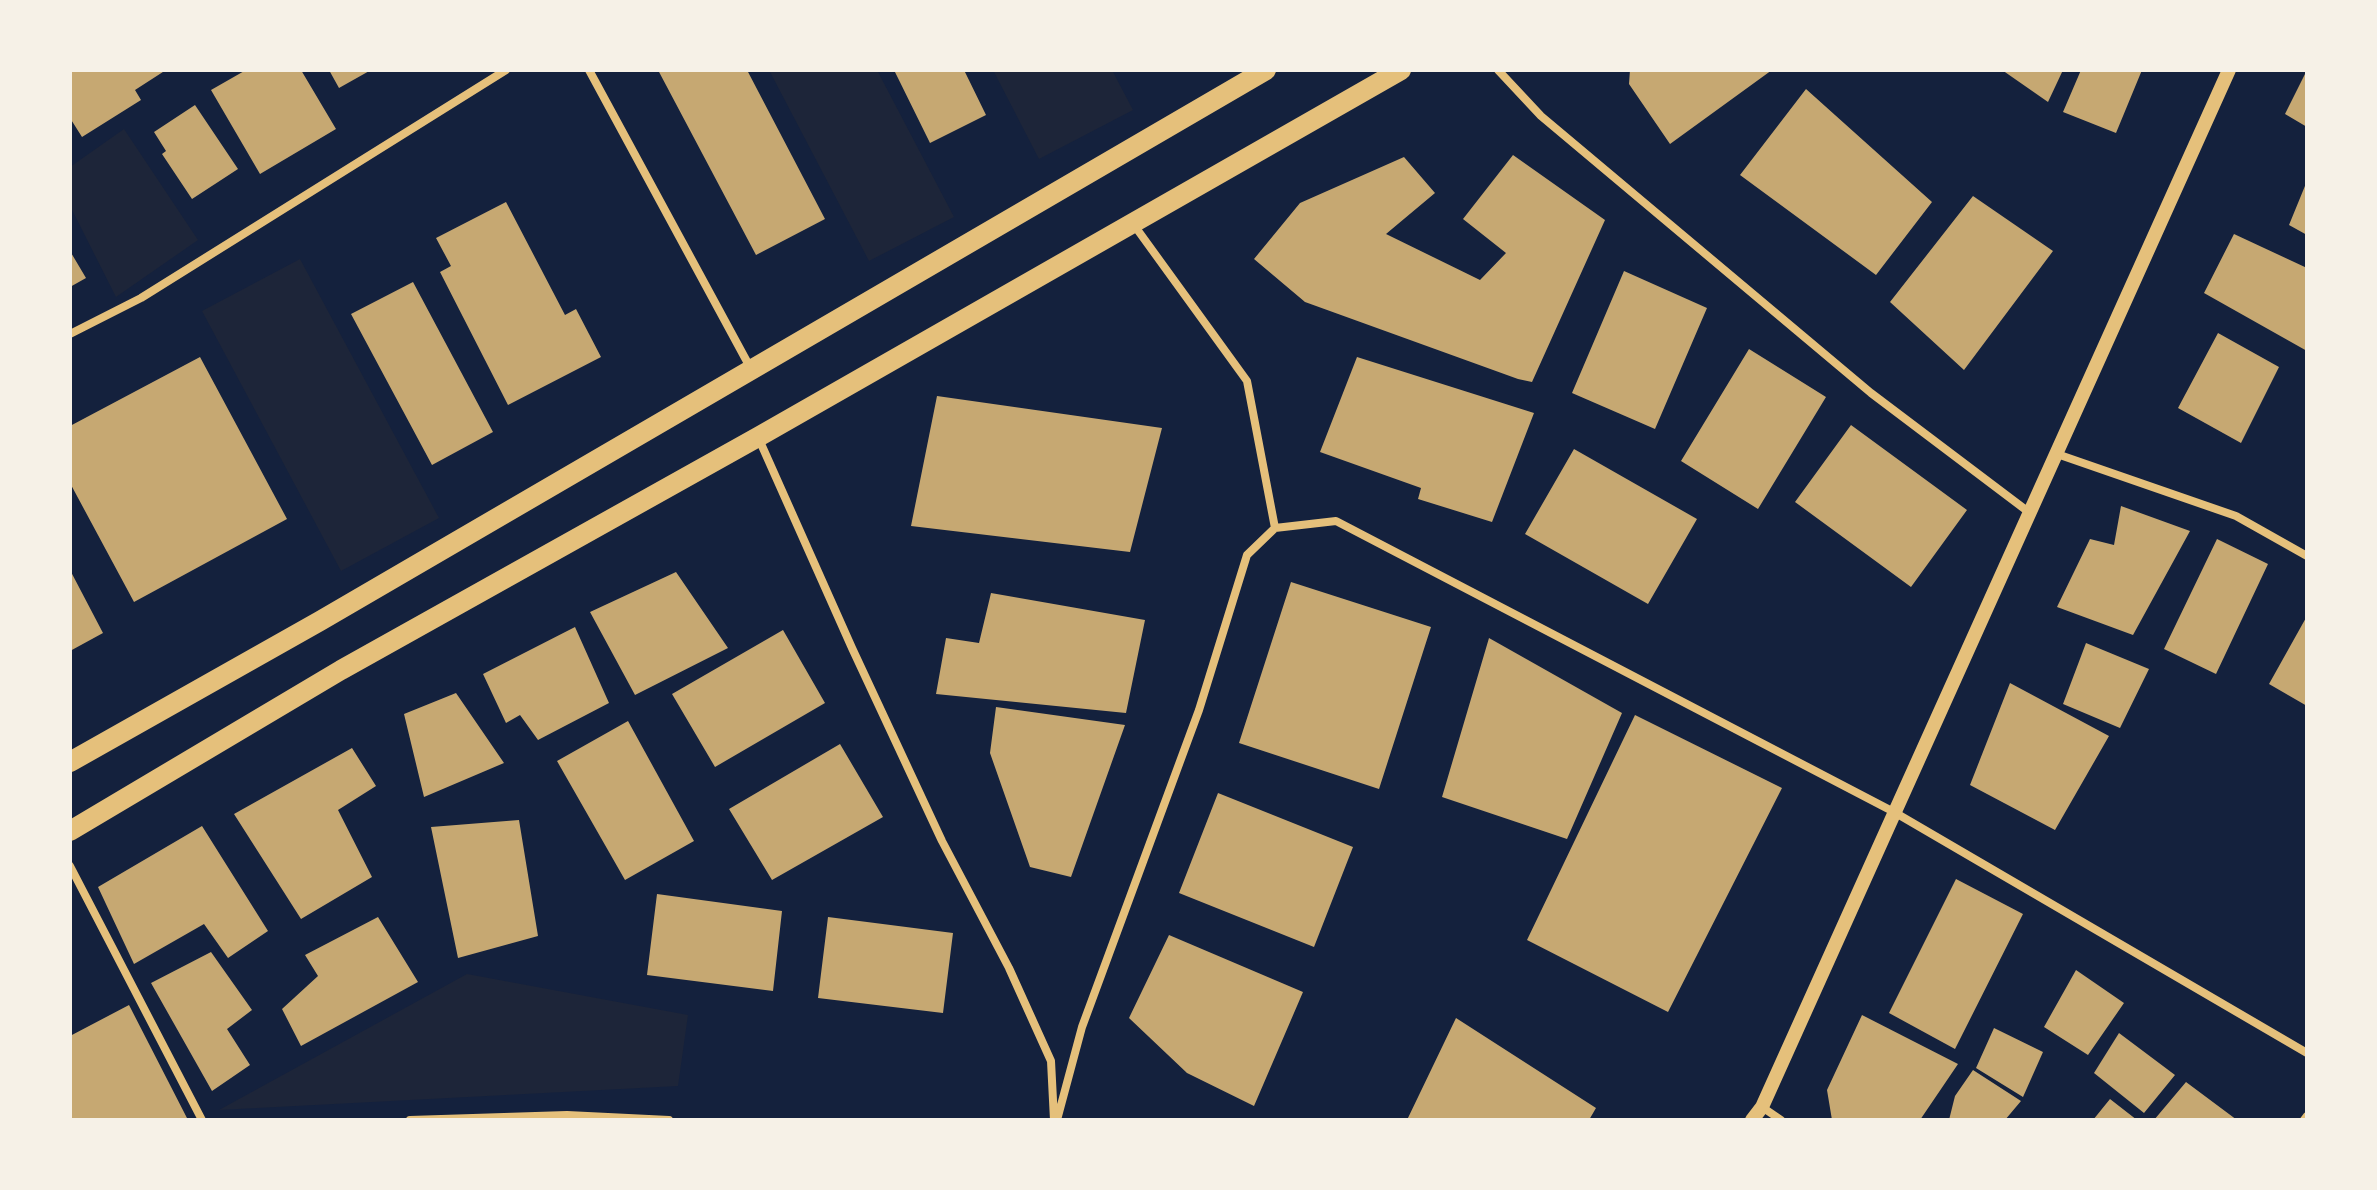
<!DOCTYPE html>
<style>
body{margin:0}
#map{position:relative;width:2377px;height:1190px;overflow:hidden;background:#14213d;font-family:"PT Sans",sans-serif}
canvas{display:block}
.frame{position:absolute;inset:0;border:72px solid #f6f1e7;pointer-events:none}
</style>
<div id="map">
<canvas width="2377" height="1190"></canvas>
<div class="frame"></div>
</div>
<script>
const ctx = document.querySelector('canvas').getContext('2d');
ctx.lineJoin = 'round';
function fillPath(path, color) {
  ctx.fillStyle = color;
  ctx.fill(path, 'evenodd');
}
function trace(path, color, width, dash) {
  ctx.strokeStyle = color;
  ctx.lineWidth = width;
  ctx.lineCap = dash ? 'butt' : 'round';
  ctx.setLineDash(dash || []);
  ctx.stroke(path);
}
fillPath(new Path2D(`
 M 769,70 L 877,70 L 954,217 L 869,261 Z
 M 993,70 L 1112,70 L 1133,110 L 1039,159 Z
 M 124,129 L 198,240 L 116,297 L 70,206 L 70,167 Z
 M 300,259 L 439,518 L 341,571 L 202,311 Z
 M 467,974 L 688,1015 L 678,1086 L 219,1110 Z`), '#1d2539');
fillPath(new Path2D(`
 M 70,70 L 166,70 L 135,90 L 141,100 L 82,137 L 70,118 Z
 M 246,70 L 301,70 L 336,129 L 260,174 L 211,90 Z
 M 329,70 L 371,70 L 339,88 Z
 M 658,70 L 747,70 L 825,219 L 756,255 Z
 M 894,70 L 964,70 L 986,115 L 930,143 Z
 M 1630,70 L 1772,70 L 1670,144 L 1629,84 Z
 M 2002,70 L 2063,70 L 2048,102 Z
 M 2081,70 L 2142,70 L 2116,133 L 2063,112 Z
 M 2307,70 L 2307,127 L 2285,114 Z
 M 1806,89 L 1932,202 L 1876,275 L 1740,175 Z
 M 195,105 L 238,169 L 192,199 L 162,154 L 166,151 L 154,132 Z
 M 1513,155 L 1605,220 L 1532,382 L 1518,379 L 1305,302 L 1254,259 L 1300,203 L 1404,157 L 1435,193 L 1386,234 L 1480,280 L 1506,253 L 1463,219 Z
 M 2307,181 L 2307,235 L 2289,225 Z
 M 1973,196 L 2053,251 L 1964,370 L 1890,302 Z
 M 506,202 L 565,315 L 576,309 L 601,357 L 508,405 L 440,272 L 451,266 L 436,238 Z
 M 2234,234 L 2307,268 L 2307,351 L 2204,293 Z
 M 70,251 L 86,278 L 70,287 Z
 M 1624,271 L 1707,308 L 1655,429 L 1572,393 Z
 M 413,282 L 493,432 L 432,465 L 351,314 Z
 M 2218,333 L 2279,367 L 2241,443 L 2178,408 Z
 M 1749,349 L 1826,397 L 1758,509 L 1681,461 Z
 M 200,357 L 287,519 L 134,602 L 70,483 L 70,426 Z
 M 1357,357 L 1534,413 L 1492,522 L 1418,499 L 1421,488 L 1320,452 Z
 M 937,396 L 1162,428 L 1130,552 L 911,526 Z
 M 1851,425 L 1967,510 L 1911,587 L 1795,502 Z
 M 1574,449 L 1697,519 L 1648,604 L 1525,534 Z
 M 2121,506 L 2190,531 L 2133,635 L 2057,607 L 2090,539 L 2114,545 Z
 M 2217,539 L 2268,564 L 2216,674 L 2164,649 Z
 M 70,570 L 103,633 L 70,651 Z
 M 676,572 L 728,648 L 635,695 L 590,612 Z
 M 1291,582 L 1431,627 L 1379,789 L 1239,743 Z
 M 991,593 L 1145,620 L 1126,713 L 936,694 L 946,638 L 979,643 Z
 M 2307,616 L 2307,706 L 2269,684 Z
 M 575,627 L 609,703 L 538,740 L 520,715 L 506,723 L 483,674 Z
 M 783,630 L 825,703 L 715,767 L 672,694 Z
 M 1489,638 L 1622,713 L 1567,839 L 1442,797 Z
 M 2086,643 L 2149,669 L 2120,728 L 2063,704 Z
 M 2010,683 L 2109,736 L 2055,830 L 1970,785 Z
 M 456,693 L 504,763 L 424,797 L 404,714 Z
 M 996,707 L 1125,725 L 1071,877 L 1030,867 L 990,753 Z
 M 1635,715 L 1782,788 L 1668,1012 L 1527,940 Z
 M 628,721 L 694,841 L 625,880 L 557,761 Z
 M 840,744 L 883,817 L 772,880 L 729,809 Z
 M 352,748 L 376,786 L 338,810 L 372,877 L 301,919 L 234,814 Z
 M 1218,793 L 1353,847 L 1314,947 L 1179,893 Z
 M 519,820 L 538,936 L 458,958 L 431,827 Z
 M 202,826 L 268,931 L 228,958 L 204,924 L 134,964 L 98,887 Z
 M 1956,879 L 2023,914 L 1955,1049 L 1889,1013 Z
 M 657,894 L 782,911 L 773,991 L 647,975 Z
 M 378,917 L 418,982 L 301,1046 L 282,1009 L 318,976 L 305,955 Z
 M 828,917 L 953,933 L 943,1013 L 818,998 Z
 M 1169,935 L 1303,992 L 1254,1106 L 1187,1073 L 1129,1018 Z
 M 211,952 L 252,1010 L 227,1029 L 250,1065 L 212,1091 L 151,983 Z
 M 2076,970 L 2124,1003 L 2088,1055 L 2044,1027 Z
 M 129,1005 L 188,1120 L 70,1120 L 70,1036 Z
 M 1862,1015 L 1958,1064 L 1920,1120 L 1832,1120 L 1827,1090 Z
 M 1456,1018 L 1596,1108 L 1589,1120 L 1407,1120 Z
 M 1994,1028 L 2043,1052 L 2023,1097 L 1976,1068 Z
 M 2119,1033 L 2175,1075 L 2144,1113 L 2094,1073 Z
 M 1973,1070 L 2021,1101 L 2005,1120 L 1949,1120 L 1955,1096 Z
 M 2186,1082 L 2237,1120 L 2154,1120 Z
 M 2110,1099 L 2137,1120 L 2093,1120 Z`), '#c6a872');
trace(new Path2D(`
 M 589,70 L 751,369
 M 1498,70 L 1541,116 L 1871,393 L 2030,513
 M 1134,225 L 1247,381 L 1275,528 L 1336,521 L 1894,812 L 2307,1053
 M 70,334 L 141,298 L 506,70
 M 758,437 L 852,648 L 942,841 L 1009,968 L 1051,1061 L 1054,1120
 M 2057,454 L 2236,516 L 2307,556
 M 70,866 L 202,1120
 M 1762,1107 L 1781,1120
 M 410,1120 L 567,1115 L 669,1120
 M 1057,1120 L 1082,1027 L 1199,710 L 1247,555 L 1275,528
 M 2304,1120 L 2307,1116`), '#e5c07b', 8);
trace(new Path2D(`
 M 1752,1120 L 1762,1107 L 2229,70`), '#e5c07b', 14);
trace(new Path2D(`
 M 70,762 L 320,621 L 1266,70
 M 70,831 L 341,670 L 758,437 L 1401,70`), '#e5c07b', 20);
</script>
